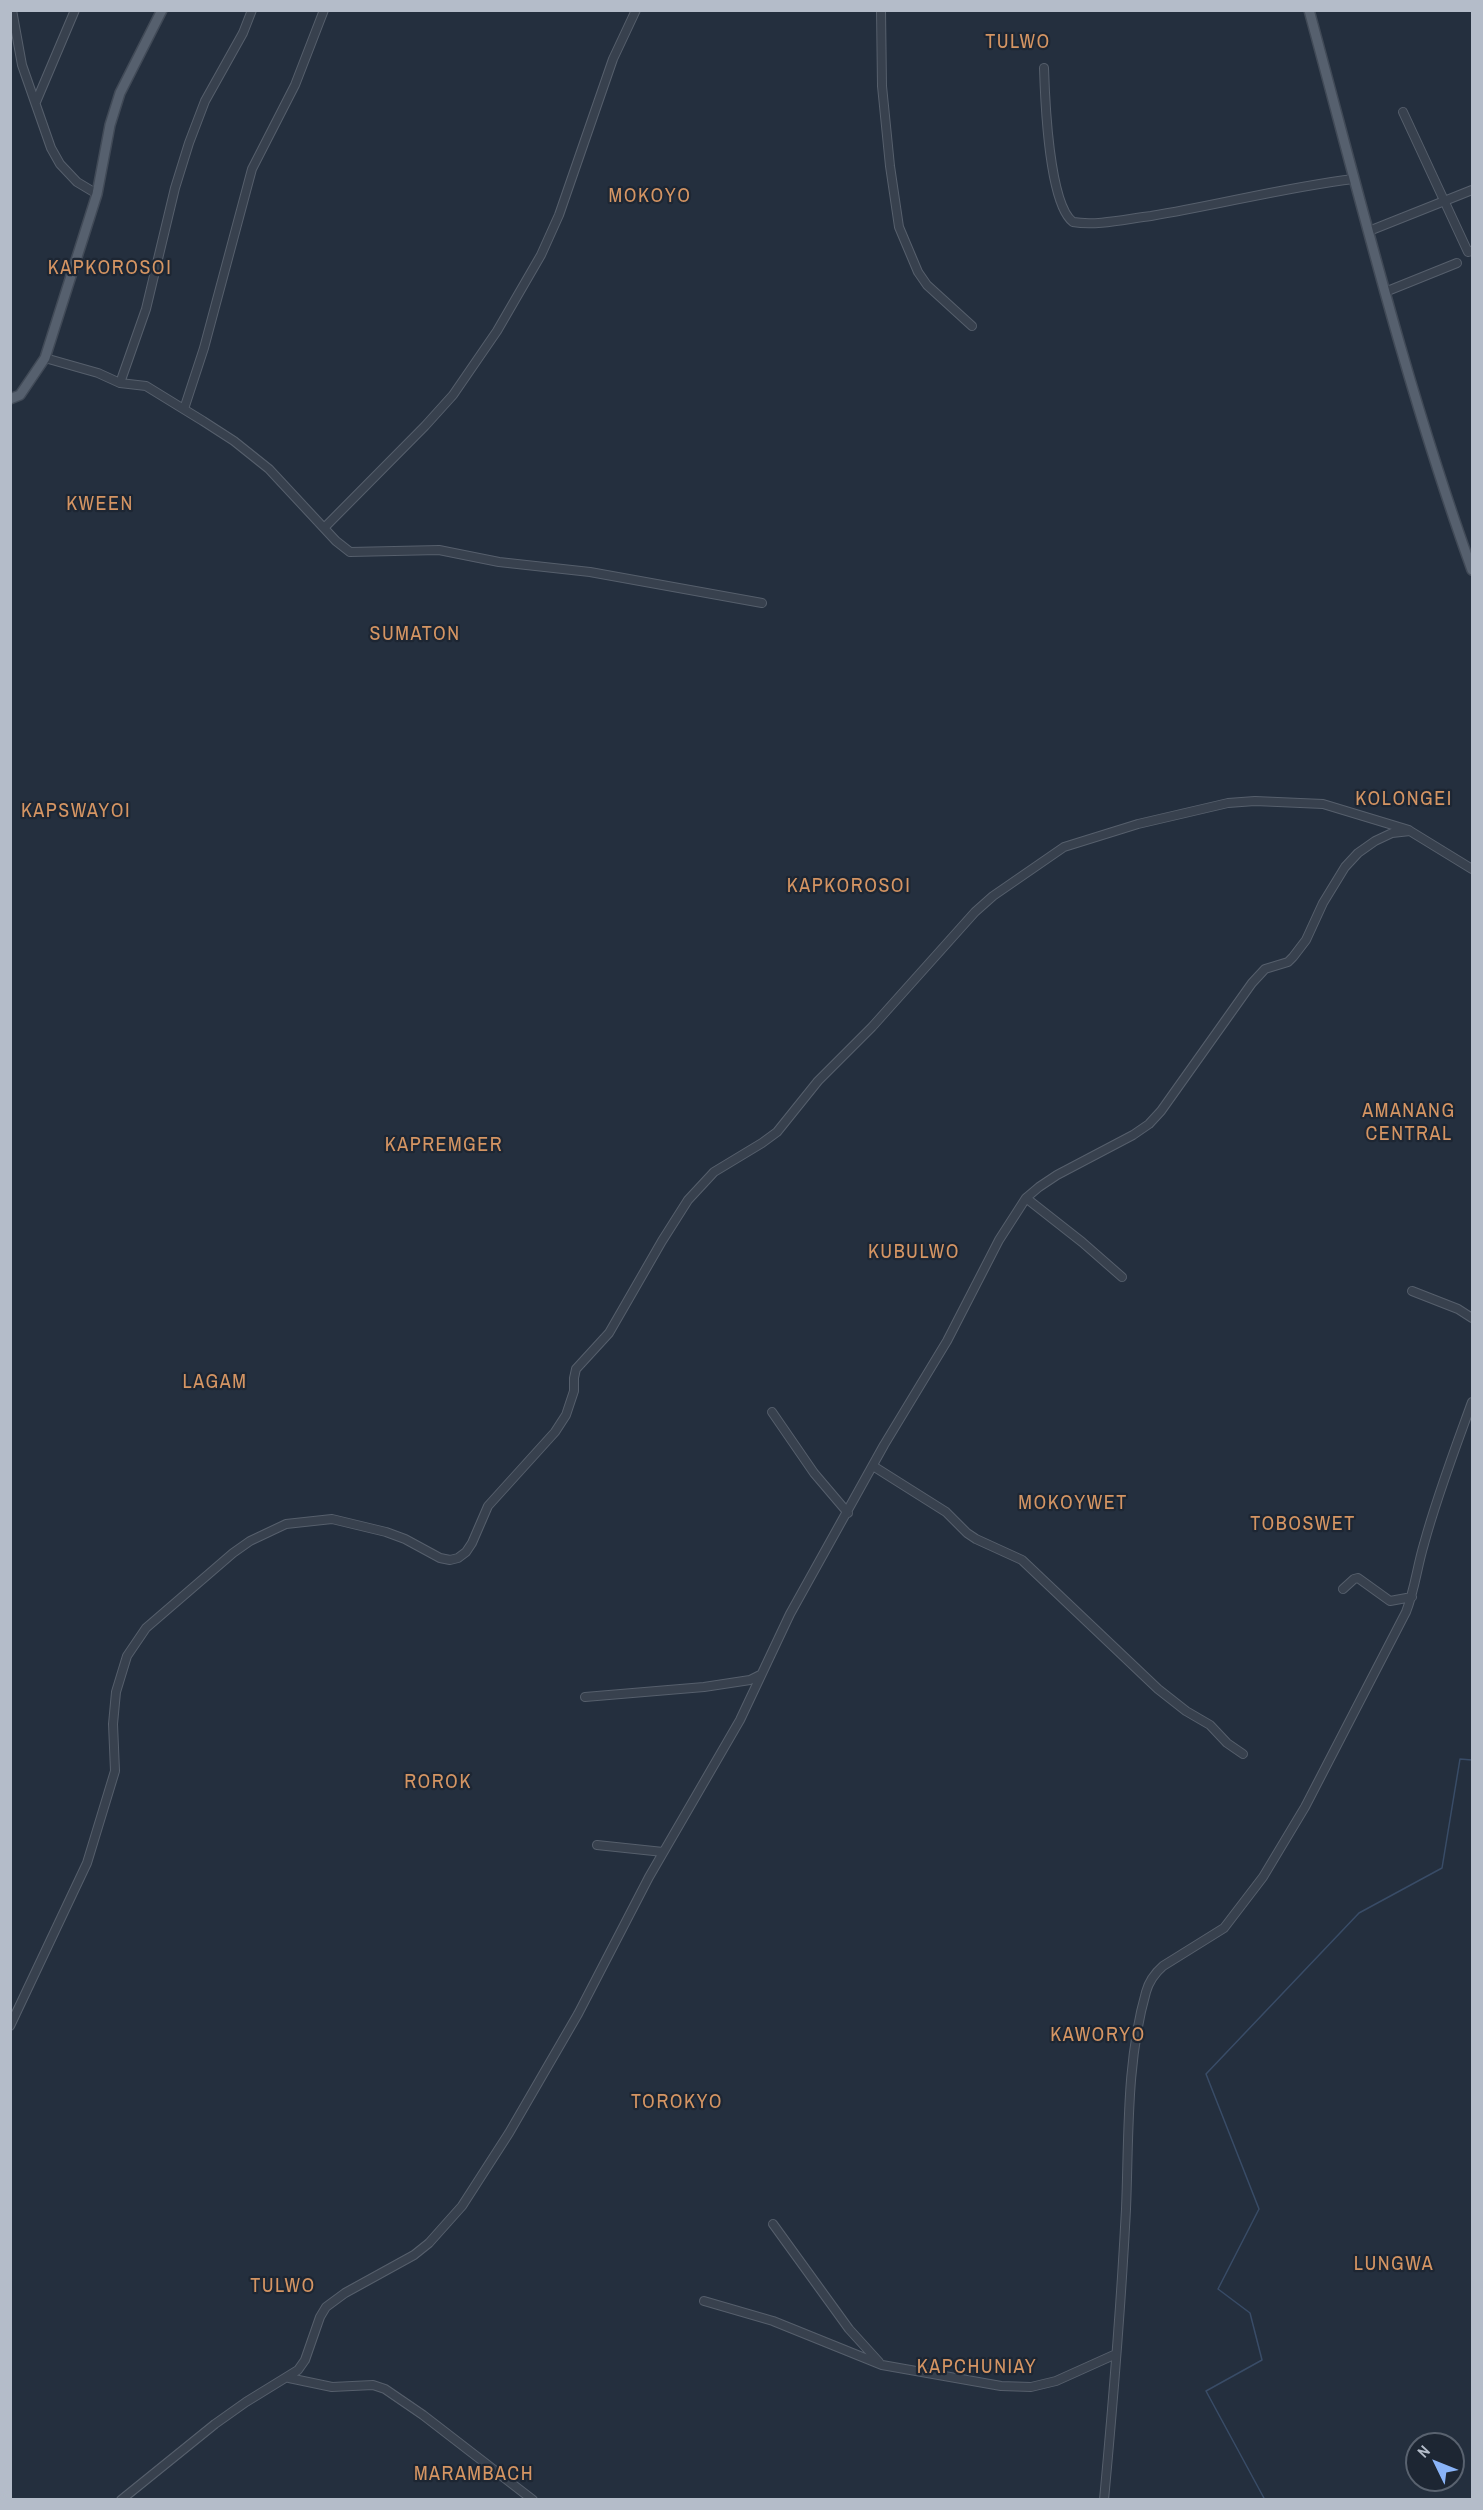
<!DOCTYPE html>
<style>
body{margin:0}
#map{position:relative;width:1483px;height:2510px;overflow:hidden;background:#242f3e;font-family:"Archivo Narrow",sans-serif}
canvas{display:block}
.frame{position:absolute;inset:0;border:12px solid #b4bcc9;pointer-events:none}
.north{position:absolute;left:1405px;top:2432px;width:60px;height:60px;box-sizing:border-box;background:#1d2633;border:2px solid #59626f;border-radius:50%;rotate:313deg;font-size:16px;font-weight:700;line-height:24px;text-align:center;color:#b4bcc9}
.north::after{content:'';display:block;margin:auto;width:21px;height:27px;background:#8ab4f8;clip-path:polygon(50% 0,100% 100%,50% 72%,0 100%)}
</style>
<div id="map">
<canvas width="1483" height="2510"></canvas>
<div class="frame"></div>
<div class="north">N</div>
</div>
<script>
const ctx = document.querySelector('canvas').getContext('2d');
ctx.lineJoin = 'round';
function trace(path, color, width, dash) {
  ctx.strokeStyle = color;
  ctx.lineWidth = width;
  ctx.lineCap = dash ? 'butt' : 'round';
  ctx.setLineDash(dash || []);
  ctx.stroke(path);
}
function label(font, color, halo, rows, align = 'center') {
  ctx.font = font + ' "Archivo Narrow",sans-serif';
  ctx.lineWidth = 4.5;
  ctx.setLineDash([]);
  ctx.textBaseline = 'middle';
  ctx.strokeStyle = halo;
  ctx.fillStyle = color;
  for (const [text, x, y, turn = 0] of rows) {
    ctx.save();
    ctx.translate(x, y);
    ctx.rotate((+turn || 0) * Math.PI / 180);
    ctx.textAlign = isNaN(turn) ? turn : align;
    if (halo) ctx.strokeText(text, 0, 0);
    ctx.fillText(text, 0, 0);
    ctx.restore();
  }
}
trace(new Path2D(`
 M 1265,2500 L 1206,2391 L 1262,2360 L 1250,2313 L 1218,2289 L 1259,2209 L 1206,2074 L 1359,1913 L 1442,1868 L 1460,1759 L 1472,1760`), '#394c67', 1.5);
const minor = new Path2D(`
 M 12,10 L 22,65 L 51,148 L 60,164 L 77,182 L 97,194
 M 881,10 L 882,86 L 890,166 L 899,227 L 918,272 L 927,285 L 972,326
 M 1044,68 C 1045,100 1049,204 1073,222 C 1097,226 1126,219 1151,216 C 1219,205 1286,187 1354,179
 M 36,102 L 75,10
 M 1403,112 L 1468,252 L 1472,251
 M 1369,231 L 1472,190
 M 1385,292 L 1457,263
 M 45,358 L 98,373 L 120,383 L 146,386 L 203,421 L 234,441 L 269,469 L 336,541 L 350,552 L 439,550 L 499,562 L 590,572 L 762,603
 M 120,383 L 146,309 L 175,188 L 189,143 L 205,101 L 243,33 L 252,10
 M 184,409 L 204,348 L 252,169 L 295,85 L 324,10
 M 325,527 L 425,426 L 453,395 L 497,331 L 541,255 L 559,215 L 613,59 L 636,10
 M 1026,1198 L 1082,1242 L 1122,1277
 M 1412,1291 L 1458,1309 L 1472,1318
 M 772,1412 L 814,1473 L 848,1513
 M 873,1466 L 946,1512 L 967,1533 L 976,1539 L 1022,1560 L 1158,1689 L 1186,1711 L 1210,1725 L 1227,1743 L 1243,1754
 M 1343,1589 L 1354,1579 L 1358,1578 L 1390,1601 L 1412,1597
 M 585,1697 L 704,1687 L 750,1680 L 760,1675
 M 597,1845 L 663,1852
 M 10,2026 L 87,1863 L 115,1771 L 113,1724 L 116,1692 L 127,1656 L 146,1628 L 233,1553 L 250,1541 L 286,1524 L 332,1519 L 386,1532 L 405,1539 L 440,1558 L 450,1560 L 458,1558 L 466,1552 L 472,1543 L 488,1506 L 555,1432 L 566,1415 L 574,1391 L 574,1378 L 576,1369 L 609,1333 L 662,1241 L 688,1200 L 714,1172 L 762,1143 L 777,1132 L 818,1081 L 872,1027 L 975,912 L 993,896 L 1064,847 L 1138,824 L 1228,803 L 1255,801 L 1323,804 L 1409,830
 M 773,2224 L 849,2329 L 879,2362
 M 704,2301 L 773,2321 L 882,2365 L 1001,2386 L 1031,2387 L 1056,2381 L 1116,2354
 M 289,2378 L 332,2387 L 373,2385 L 385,2389 L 423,2415 L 533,2500
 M 121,2500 L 215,2424 L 246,2402 L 298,2370 L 305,2360 L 320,2317 L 326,2307 L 345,2293 L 414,2255 L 429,2243 L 462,2206 L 509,2133 L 578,2014 L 649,1877 L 740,1720 L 790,1614 L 884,1445 L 947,1341 L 999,1240 L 1026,1198 L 1039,1187 L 1057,1175 L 1133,1135 L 1149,1124 L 1161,1111 L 1252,983 L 1265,969 L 1288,962 L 1293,957 L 1306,940 L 1323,903 L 1345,867 L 1358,853 L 1375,841 L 1392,833 L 1410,831 L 1472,869
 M 1104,2500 C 1113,2403 1121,2306 1126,2209 C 1129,2137 1126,2062 1146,1992 C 1149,1981 1155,1973 1163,1966 L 1224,1928 L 1263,1877 L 1305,1807 L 1406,1612 C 1415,1589 1417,1567 1424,1544 C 1437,1496 1455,1449 1472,1402`);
const major = new Path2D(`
 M 1309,10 C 1360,198 1406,387 1472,570
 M 10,399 L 20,395 L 45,358 L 97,194 L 110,125 L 120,93 L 162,10`);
trace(minor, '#565f6c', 10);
trace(major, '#414a57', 12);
trace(minor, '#38414e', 8);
trace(major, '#56606e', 9);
ctx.letterSpacing = '1.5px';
label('20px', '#d59563', '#1d2633', [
 ["TULWO",1018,43],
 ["MOKOYO",650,197],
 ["KAPKOROSOI",110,269],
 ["KWEEN",100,505],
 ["SUMATON",415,635],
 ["KOLONGEI",1404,800],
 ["KAPSWAYOI",76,812],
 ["KAPKOROSOI",849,887],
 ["AMANANG",1409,1112],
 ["CENTRAL",1409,1135],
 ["KAPREMGER",444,1146],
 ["KUBULWO",914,1253],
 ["LAGAM",215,1383],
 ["MOKOYWET",1073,1504],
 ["TOBOSWET",1303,1525],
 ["ROROK",438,1783],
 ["KAWORYO",1098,2036],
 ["TOROKYO",677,2103],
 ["LUNGWA",1394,2265],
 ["TULWO",283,2287],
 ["KAPCHUNIAY",977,2368],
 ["MARAMBACH",474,2475]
]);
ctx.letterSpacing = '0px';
</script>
